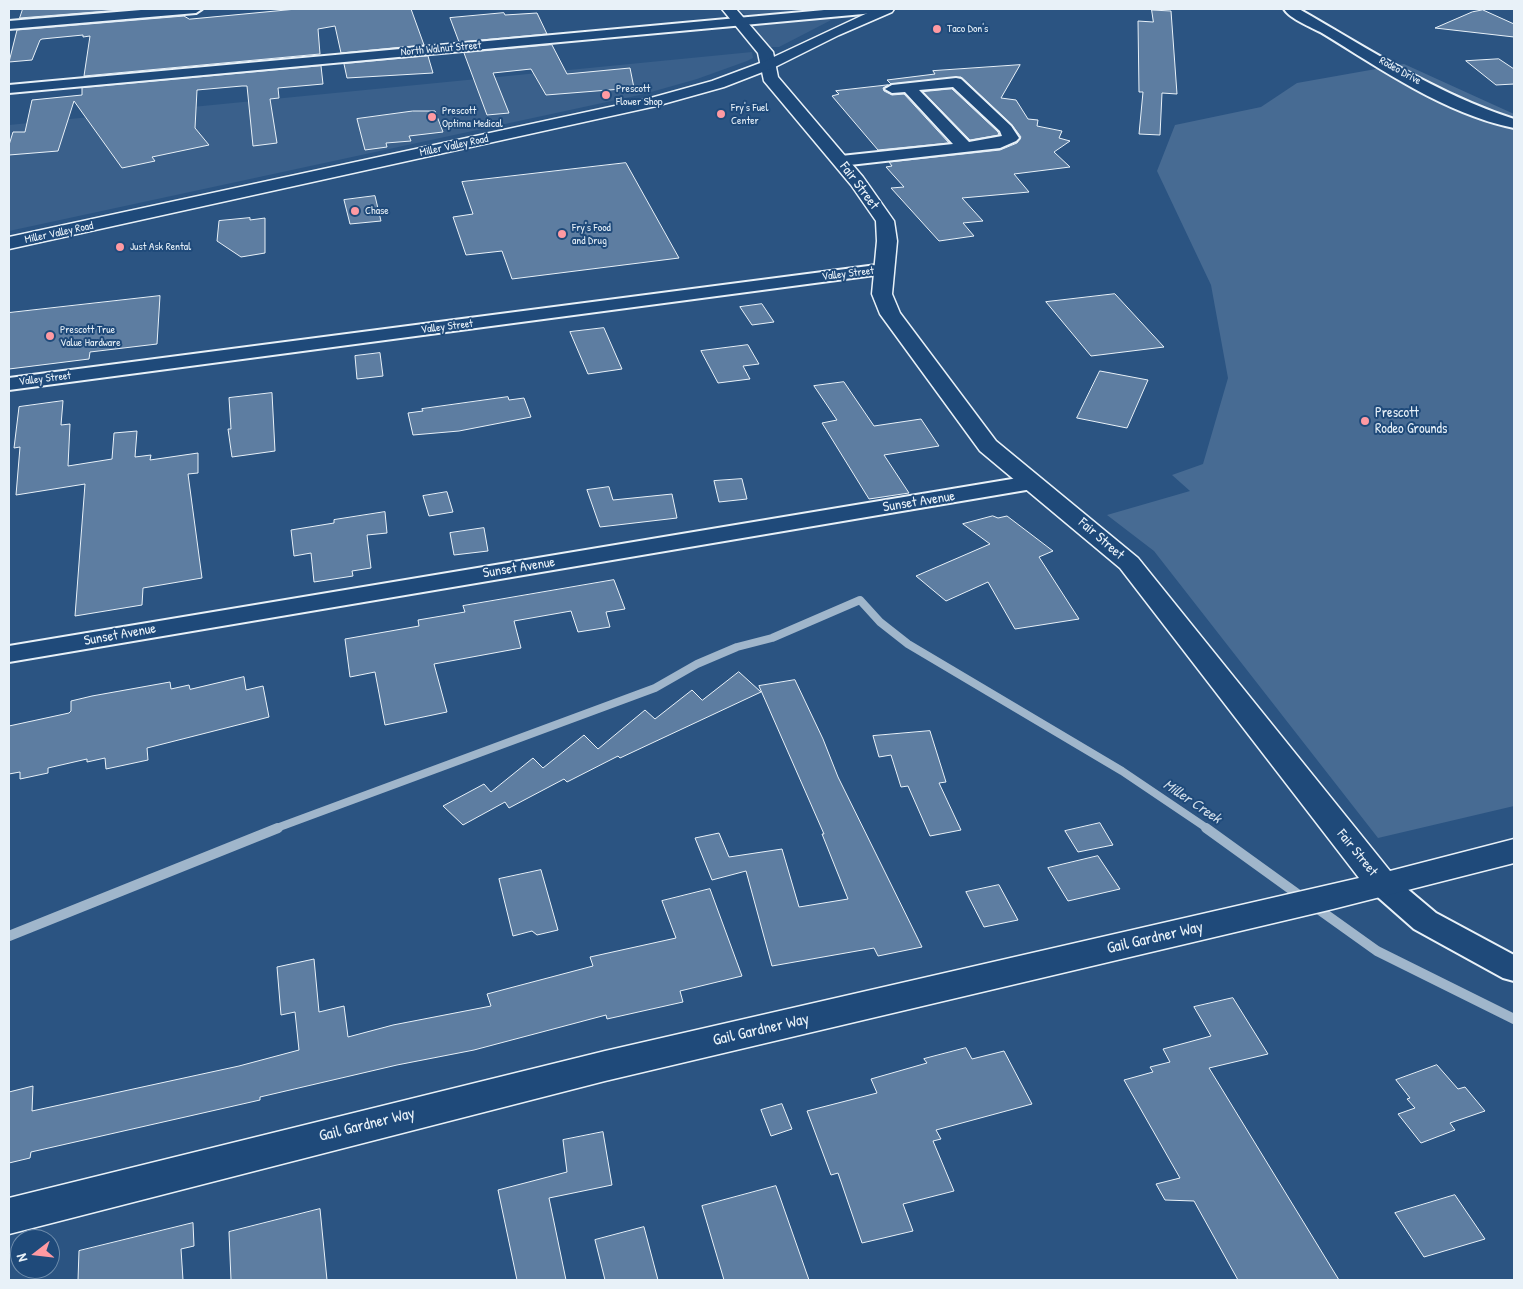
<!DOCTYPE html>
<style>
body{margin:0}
#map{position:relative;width:1523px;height:1289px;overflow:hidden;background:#2b5482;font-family:"Patrick Hand",sans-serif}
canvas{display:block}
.frame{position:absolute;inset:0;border:10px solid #e8f1f8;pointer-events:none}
.north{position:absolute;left:10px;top:1229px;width:50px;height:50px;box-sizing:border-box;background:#1f4a7a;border:1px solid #6f8dac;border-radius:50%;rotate:254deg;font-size:14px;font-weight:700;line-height:20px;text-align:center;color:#e8f1f8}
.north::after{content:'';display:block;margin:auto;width:18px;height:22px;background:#ff9aa2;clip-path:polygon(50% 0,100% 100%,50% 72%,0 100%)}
</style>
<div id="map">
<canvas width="1523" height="1289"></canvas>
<div class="frame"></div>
<div class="north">N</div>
</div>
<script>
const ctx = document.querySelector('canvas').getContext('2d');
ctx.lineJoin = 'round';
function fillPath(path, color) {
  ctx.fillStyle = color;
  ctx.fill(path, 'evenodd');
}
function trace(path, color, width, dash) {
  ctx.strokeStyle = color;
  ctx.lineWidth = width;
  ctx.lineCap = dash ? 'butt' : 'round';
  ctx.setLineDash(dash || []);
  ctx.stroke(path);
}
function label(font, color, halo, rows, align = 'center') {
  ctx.font = font + ' "Patrick Hand",sans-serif';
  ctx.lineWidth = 4;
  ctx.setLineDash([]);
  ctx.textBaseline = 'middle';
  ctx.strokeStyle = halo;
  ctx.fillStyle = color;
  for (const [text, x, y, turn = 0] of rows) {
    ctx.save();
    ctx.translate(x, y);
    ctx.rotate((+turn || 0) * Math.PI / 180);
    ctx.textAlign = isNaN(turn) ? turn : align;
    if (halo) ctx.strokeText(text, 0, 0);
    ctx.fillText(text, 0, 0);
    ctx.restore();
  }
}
fillPath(new Path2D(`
 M 737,9 L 824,9 L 746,15 Z
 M 832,16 L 837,17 L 779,47 L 771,47 L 753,26 L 753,24 Z
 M 752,52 L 753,58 L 747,61 L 697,79 L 644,94 L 9,231 L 9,125 Z`), '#3a608b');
fillPath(new Path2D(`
 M 1404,64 L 1514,114 L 1514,806 L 1378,838 L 1154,551 L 1107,515 L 1190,491 L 1172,475 L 1203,464 L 1228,378 L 1211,285 L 1157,171 L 1175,125 L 1261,107 L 1297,83 Z`), '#476b93');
trace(new Path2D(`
 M 274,829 L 655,688 L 697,664 L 737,647 L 772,638 L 860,600 L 880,622 L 908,644 L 1122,771 L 1208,829`), '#a0b6cb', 8);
trace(new Path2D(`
 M 1206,828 L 1303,898
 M 1314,906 L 1377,951 L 1514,1019
 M 9,936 L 278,828`), '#a0b6cb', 10);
const building = new Path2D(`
 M 23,9 L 133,9 L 20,18 Z
 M 297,9 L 411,9 L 424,45 L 341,53 L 335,26 L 318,29 L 320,54 L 84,76 L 90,36 L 83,37 L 83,35 L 42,39 L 40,40 L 32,60 L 9,62 L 17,30 L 184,16 L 189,19 Z
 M 1152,10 L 1171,11 L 1177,94 L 1162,93 L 1160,135 L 1139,134 L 1143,92 L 1139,92 L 1138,21 L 1153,22 Z
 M 1483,10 L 1514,24 L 1514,37 L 1435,28 L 1472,12 Z
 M 504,13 L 505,15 L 537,13 L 547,34 L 459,42 L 450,18 Z
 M 552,45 L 567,74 L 630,68 L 634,88 L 546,95 L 531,69 L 493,73 L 509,113 L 487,115 L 464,53 Z
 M 428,56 L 433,73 L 347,78 L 344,64 Z
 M 1499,59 L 1514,69 L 1514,84 L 1496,85 L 1466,61 Z
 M 1020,65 L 1001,98 L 1016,100 L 1028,119 L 1038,120 L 1037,126 L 1062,131 L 1059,138 L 1070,141 L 1054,152 L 1070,167 L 1014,174 L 1029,192 L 962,198 L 983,221 L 963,223 L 974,236 L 939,241 L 891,188 L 904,187 L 886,167 L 892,166 L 889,162 L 1000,150 L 1017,143 L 1021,137 L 1012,125 L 961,77 L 891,84 L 887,80 L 935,74 L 933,71 Z
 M 321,66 L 323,84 L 278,88 L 279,98 L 270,99 L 277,143 L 253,146 L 247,86 L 242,86 L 197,90 L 195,128 L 209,145 L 152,157 L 155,161 L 122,168 L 74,101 L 58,151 L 9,155 L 9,145 L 13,132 L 25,132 L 32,100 L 82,95 L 82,88 Z
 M 888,85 L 883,88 L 884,91 L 892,95 L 904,94 L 949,143 L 878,150 L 832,96 L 839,94 L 836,91 Z
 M 952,89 L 998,132 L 999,135 L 970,140 L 923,92 Z
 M 413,111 L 435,111 L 443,132 L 409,136 L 411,141 L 386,143 L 387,147 L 365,150 L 357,119 Z
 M 626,163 L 679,258 L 512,279 L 502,251 L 466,255 L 453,217 L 473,214 L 462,182 Z
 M 375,196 L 381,221 L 350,224 L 344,200 Z
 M 250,218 L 250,220 L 265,218 L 265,253 L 241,257 L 217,241 L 219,221 Z
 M 1115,294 L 1164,347 L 1091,356 L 1046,302 Z
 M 160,296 L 157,344 L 90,352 L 89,359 L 9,369 L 9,313 Z
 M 762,304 L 774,322 L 752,325 L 740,307 Z
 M 604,328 L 622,369 L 588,374 L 570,332 Z
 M 748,345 L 759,364 L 743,366 L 750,379 L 718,383 L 701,351 Z
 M 380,353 L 383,376 L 357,379 L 355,356 Z
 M 1100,371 L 1148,380 L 1127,428 L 1077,418 Z
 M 844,382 L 874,426 L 921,419 L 939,446 L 884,455 L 909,493 L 869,499 L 822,423 L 837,420 L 814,386 Z
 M 272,393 L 275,451 L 232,457 L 228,429 L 231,429 L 229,398 Z
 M 508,397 L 509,400 L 524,398 L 531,417 L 459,431 L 413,435 L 408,413 L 423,411 L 422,409 Z
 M 63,401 L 61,425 L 70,424 L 68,466 L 112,459 L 114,433 L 137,431 L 135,457 L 151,455 L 150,460 L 198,453 L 198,473 L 188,474 L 202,578 L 143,588 L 142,605 L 75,616 L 85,484 L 16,495 L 20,447 L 14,448 L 19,407 Z
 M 742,479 L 747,499 L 719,502 L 714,481 Z
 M 609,487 L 613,500 L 672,494 L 677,518 L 600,527 L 587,490 Z
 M 447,492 L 453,512 L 429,516 L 423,496 Z
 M 385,512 L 387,533 L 367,535 L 371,568 L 352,571 L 353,576 L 314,582 L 311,553 L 294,556 L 291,530 L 334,523 L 334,520 Z
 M 993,516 L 998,518 L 1007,516 L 1053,551 L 1039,557 L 1079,619 L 1015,629 L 988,582 L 946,601 L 916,576 L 990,544 L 963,524 Z
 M 484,528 L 488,551 L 454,555 L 450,533 Z
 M 614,580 L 625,609 L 606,612 L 610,627 L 578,632 L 571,611 L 514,621 L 521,648 L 434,664 L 447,712 L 385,725 L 375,672 L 350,677 L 345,639 L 419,626 L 418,620 L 465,612 L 463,606 Z
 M 739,672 L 761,692 L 620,758 L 618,756 L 567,782 L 564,779 L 509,808 L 505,802 L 463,825 L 443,806 L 484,784 L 491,792 L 533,758 L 543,768 L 584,735 L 598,749 L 645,710 L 655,719 L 692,690 L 702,700 Z
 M 244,677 L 246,690 L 263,686 L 269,717 L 147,748 L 148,760 L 106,769 L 105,758 L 87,762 L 87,759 L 48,768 L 48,773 L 20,779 L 20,772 L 9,774 L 9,726 L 69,713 L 71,711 L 71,701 L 92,696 L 170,682 L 171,689 L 189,685 L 190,689 Z
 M 795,680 L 823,739 L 838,777 L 922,947 L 878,956 L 874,948 L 772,966 L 746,871 L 712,880 L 695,838 L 719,833 L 729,857 L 782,849 L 799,907 L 848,899 L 822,834 L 824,834 L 759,686 Z
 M 930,731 L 946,782 L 939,783 L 961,830 L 930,836 L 908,786 L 901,787 L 891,755 L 879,757 L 873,736 Z
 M 1100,823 L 1113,845 L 1078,852 L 1065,831 Z
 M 1098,856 L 1120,889 L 1068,901 L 1048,868 Z
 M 541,870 L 558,930 L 537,935 L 532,931 L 513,936 L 499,879 Z
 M 999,885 L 1018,920 L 984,927 L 966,892 Z
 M 710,889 L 742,976 L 680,991 L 683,1002 L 607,1019 L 606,1015 L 474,1050 L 397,1065 L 260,1097 L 260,1100 L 31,1152 L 30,1158 L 9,1163 L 9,1092 L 33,1086 L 32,1111 L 239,1066 L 299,1050 L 295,1012 L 281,1015 L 277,967 L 314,959 L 319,1012 L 344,1006 L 348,1037 L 393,1025 L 491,1006 L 487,994 L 593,966 L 590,957 L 676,938 L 662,901 Z
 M 1233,998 L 1268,1054 L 1209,1068 L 1339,1280 L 1238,1280 L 1194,1201 L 1165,1200 L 1156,1184 L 1180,1178 L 1124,1080 L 1153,1072 L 1150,1067 L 1170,1062 L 1163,1049 L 1211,1036 L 1194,1007 Z
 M 966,1048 L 972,1059 L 1004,1051 L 1032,1104 L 936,1130 L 941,1139 L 933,1141 L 954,1191 L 903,1204 L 913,1231 L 862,1243 L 838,1173 L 831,1175 L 807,1111 L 877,1093 L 871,1079 L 927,1063 L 924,1059 Z
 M 1437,1065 L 1458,1089 L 1465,1087 L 1485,1111 L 1450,1123 L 1455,1130 L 1421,1143 L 1398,1114 L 1415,1108 L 1407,1099 L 1410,1098 L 1396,1080 Z
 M 782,1104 L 792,1129 L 771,1136 L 761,1110 Z
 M 603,1132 L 612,1185 L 549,1198 L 566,1280 L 517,1280 L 498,1190 L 567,1172 L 563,1140 Z
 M 776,1186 L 809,1280 L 724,1280 L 702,1206 Z
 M 1455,1195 L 1485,1239 L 1424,1257 L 1395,1213 Z
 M 320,1209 L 327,1280 L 231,1280 L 229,1232 Z
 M 193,1223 L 194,1246 L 181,1249 L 183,1280 L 78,1280 L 79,1251 Z
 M 644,1227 L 658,1280 L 605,1280 L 595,1240 Z`);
fillPath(building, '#5d7da1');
trace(building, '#e8f1f8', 1);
const minor = new Path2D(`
 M 153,9 L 202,9 L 196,13 L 9,29 L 9,21 Z
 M 835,9 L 880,9 L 874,13 L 9,93 L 9,85 Z
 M 1284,9 L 1299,9 C 1369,49 1437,94 1514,119 L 1514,128 C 1445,114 1381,69 1322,33 C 1311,27 1290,19 1284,9 Z
 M 956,78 L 961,79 L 1011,126 L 1019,138 L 1016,141 L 1000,148 L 841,166 L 835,164 L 833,161 L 835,158 L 841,156 L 953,144 L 905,92 L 892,93 L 885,89 L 892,85 ZM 953,87 L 1000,131 L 1002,136 L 969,142 L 919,90 Z
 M 884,264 L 890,265 L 893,269 L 890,273 L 9,390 L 9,378 Z
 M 1030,476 L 1038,478 L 1041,483 L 1038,488 L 9,662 L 9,646 Z
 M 1382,873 L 1392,876 L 1436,913 L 1514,955 L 1514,981 L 1503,978 L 1414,929 L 1372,892 L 1367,884 L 1372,876 Z`);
const tertiary = new Path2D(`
 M 722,9 L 736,9 L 773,52 L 778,77 L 863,177 L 894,221 L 897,241 L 892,294 L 900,313 L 996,441 L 1138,558 L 1390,871 L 1514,839 L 1514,863 L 1333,909 L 605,1081 L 9,1234 L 9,1198 L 605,1051 L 1359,878 L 1120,568 L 980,451 L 880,314 L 872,294 L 877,241 L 876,221 L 851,185 L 764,81 L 758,53 Z`);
const secondary = new Path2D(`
 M 876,9 L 894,9 L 892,12 L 839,35 L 773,68 L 724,87 L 656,106 L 9,249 L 9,237 L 647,99 L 712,81 L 763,62 Z`);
trace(minor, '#e8f1f8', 4);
trace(tertiary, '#e8f1f8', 3);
trace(secondary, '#e8f1f8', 3);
fillPath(minor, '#1f4a7a');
fillPath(tertiary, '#1f4a7a');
fillPath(secondary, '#1f4a7a');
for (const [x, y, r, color] of [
 [937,29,5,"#ff9aa2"],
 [606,95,5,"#ff9aa2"],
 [721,114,5,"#ff9aa2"],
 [432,117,5,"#ff9aa2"],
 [355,211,5,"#ff9aa2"],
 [562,234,5,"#ff9aa2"],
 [120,247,5,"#ff9aa2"],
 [50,336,5,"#ff9aa2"],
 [1365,421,5,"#ff9aa2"]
]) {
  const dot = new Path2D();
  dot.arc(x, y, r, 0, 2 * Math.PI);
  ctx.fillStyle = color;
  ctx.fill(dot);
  trace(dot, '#1f4a7a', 2);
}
label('11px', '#e8f1f8', '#1f4a7a', [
 ["Taco Don's",947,29],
 ["Prescott",616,89],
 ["Flower Shop",616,102],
 ["Fry's Fuel",731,108],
 ["Center",731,121],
 ["Prescott",442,111],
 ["Optima Medical",442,124],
 ["Chase",365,211],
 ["Fry's Food",572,228],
 ["and Drug",572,241],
 ["Just Ask Rental",130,247],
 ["Prescott True",60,330],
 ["Value Hardware",60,343]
], 'left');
label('11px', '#e8f1f8', '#1f4a7a', [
 ["North Walnut Street",441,49,-5],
 ["Rodeo Drive",1400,71,29],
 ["Miller Valley Road",454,146,-12],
 ["Miller Valley Road",59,233,-12],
 ["Valley Street",848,274,-7],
 ["Valley Street",447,327,-7],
 ["Valley Street",45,379,-7]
]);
label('14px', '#e8f1f8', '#1f4a7a', [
 ["Fair Street",859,186,53],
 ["Sunset Avenue",919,502,-9],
 ["Fair Street",1101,539,41],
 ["Sunset Avenue",519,568,-9],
 ["Sunset Avenue",120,635,-10],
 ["Fair Street",1357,853,51]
]);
label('14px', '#e8f1f8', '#1f4a7a', [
 ["Prescott",1375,413],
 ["Rodeo Grounds",1375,429]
], 'left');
label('italic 15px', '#d0dde9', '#1f4a7a', [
 ["Miller Creek",1192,802,34]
]);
label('16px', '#e8f1f8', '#1f4a7a', [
 ["Gail Gardner Way",1155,938,-13],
 ["Gail Gardner Way",761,1030,-13],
 ["Gail Gardner Way",367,1125,-14]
]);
</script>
